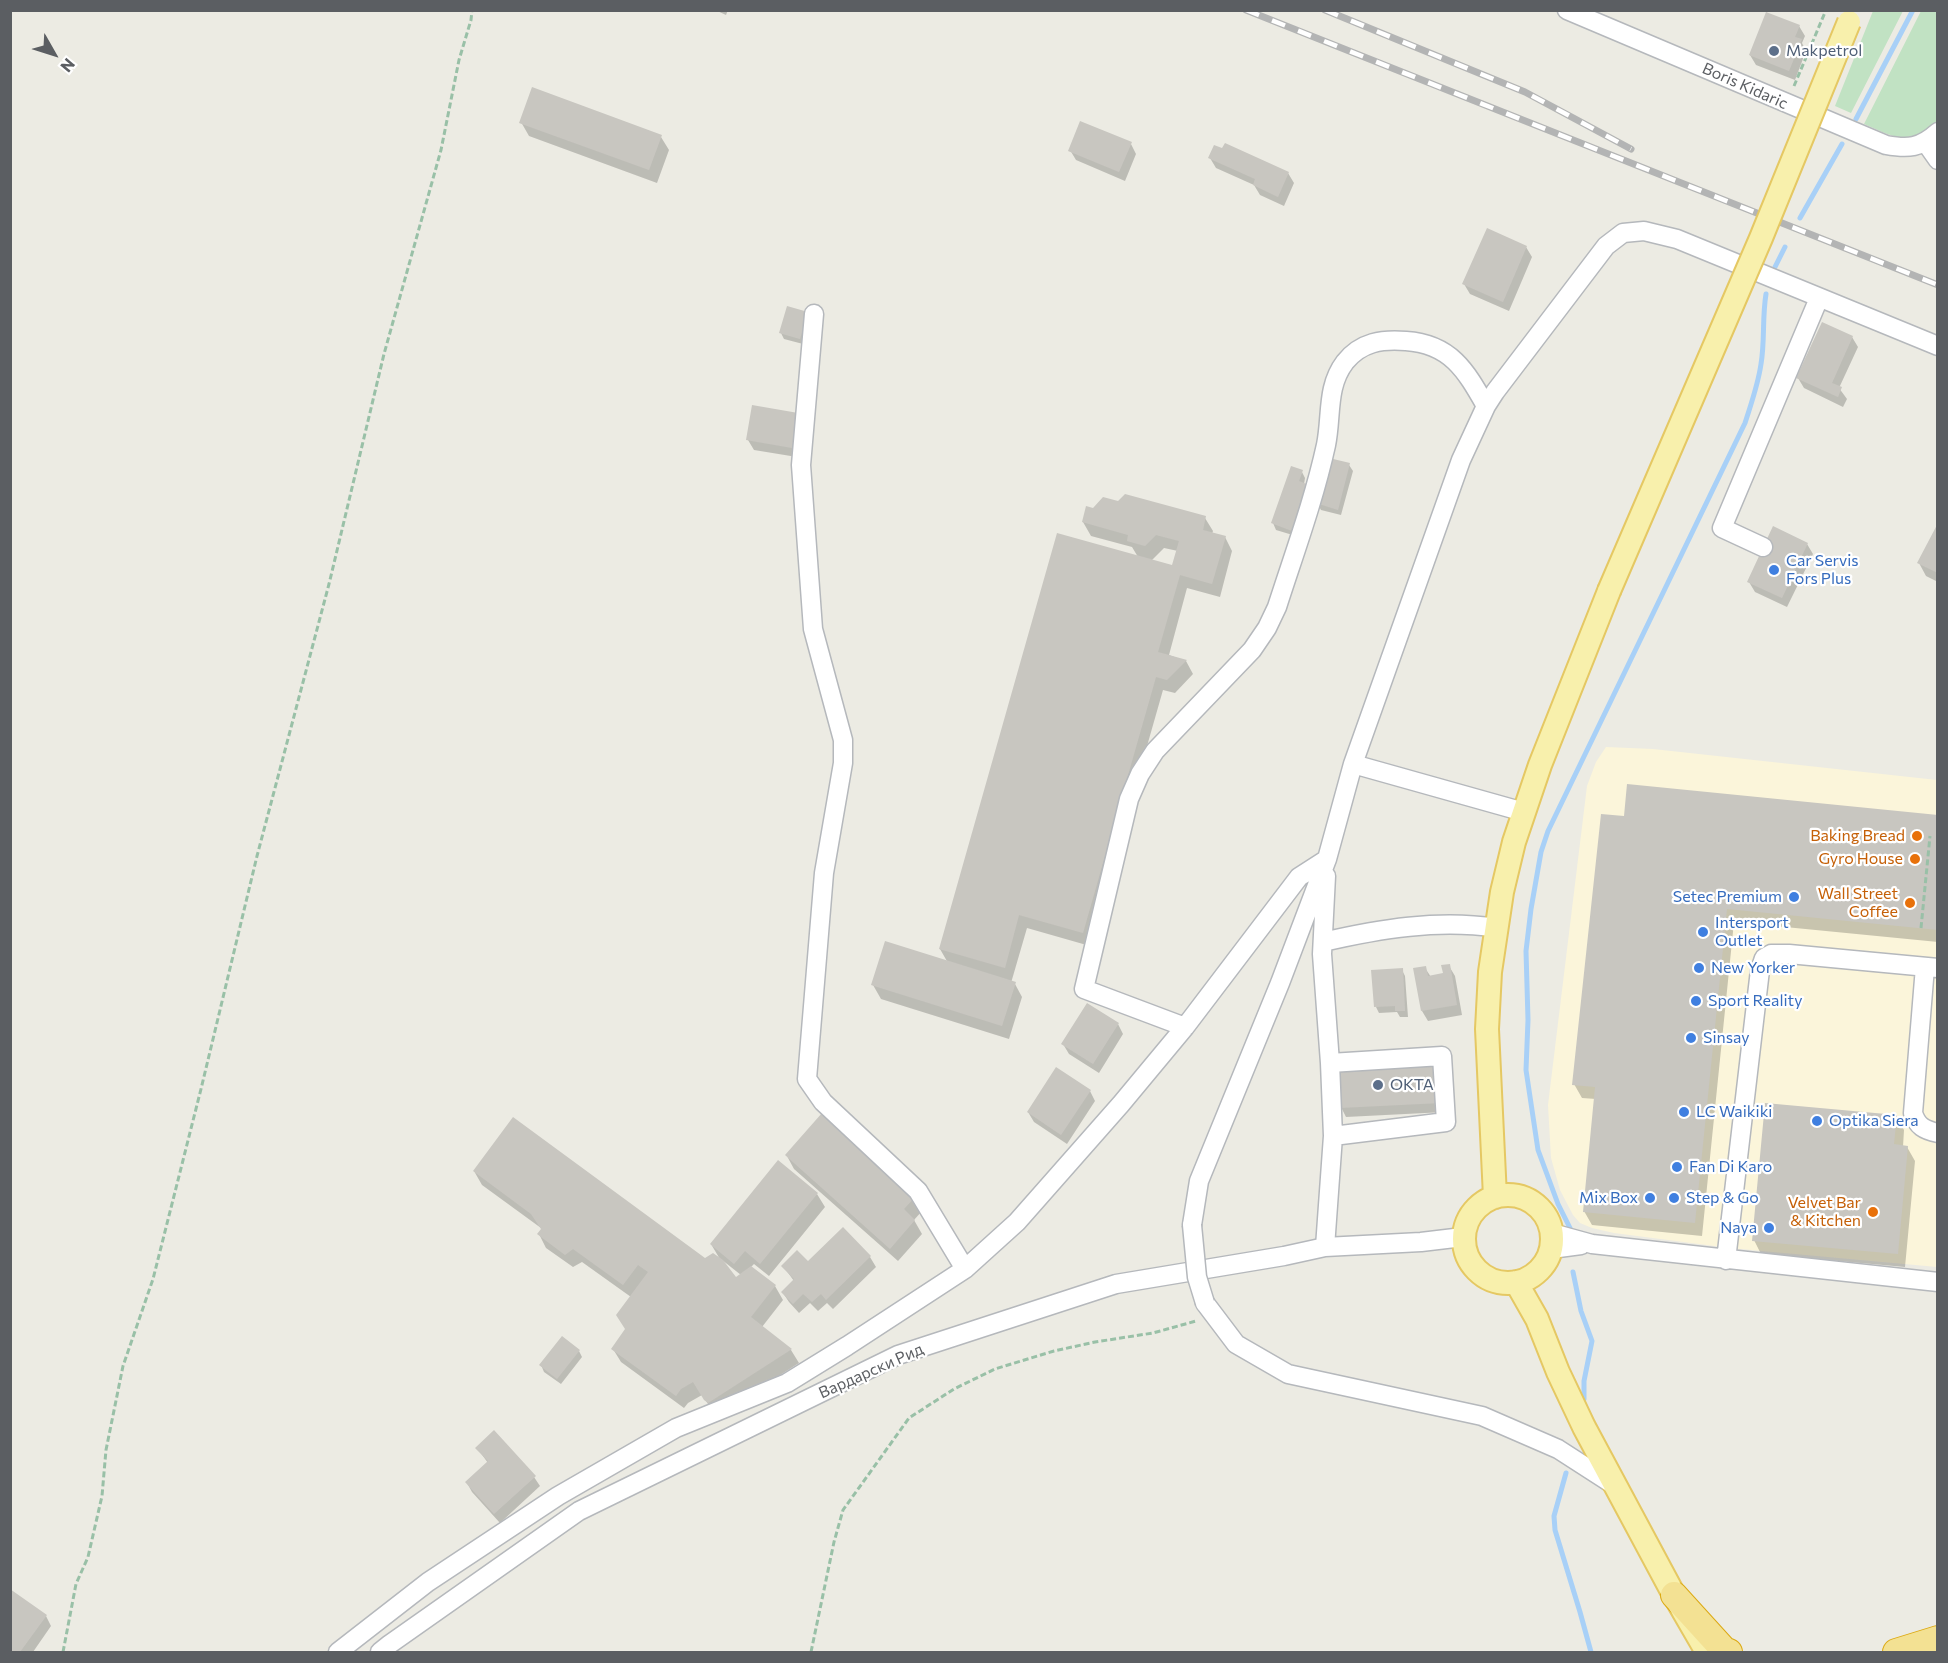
<!DOCTYPE html>
<meta charset="utf-8">
<style>
body{margin:0}
#map{position:relative;width:1948px;height:1663px;overflow:hidden;background:#ecebe3;font-family:Commissioner,sans-serif}
canvas{display:block}
.frame{position:absolute;inset:0;border:12px solid #5b5e62;pointer-events:none}
.north{position:absolute;left:24px;top:24px;width:60px;height:60px;-webkit-text-stroke:4px #fff;paint-order:stroke;rotate:129deg;font-size:16px;font-weight:700;line-height:24px;text-align:center;color:#5b5e62}
.north::after{content:'';display:block;margin:auto;width:21px;height:27px;background:#5b5e62;clip-path:polygon(50% 0,100% 100%,50% 72%,0 100%)}
</style>
<div id="map">
<canvas width="1948" height="1663"></canvas>
<div class="frame"></div>
<div class="north">N</div>
</div>
<script>
const ctx = document.querySelector('canvas').getContext('2d');
ctx.lineJoin = 'round';
function fillPath(path, color) {
  ctx.fillStyle = color;
  ctx.fill(path, 'evenodd');
}
function trace(path, color, width, dash) {
  ctx.strokeStyle = color;
  ctx.lineWidth = width;
  ctx.lineCap = dash ? 'butt' : 'round';
  ctx.setLineDash(dash || []);
  ctx.stroke(path);
}
function label(font, color, halo, rows, align = 'center') {
  ctx.font = font + ' Commissioner,sans-serif';
  ctx.lineWidth = 4.5;
  ctx.setLineDash([]);
  ctx.textBaseline = 'middle';
  ctx.strokeStyle = halo;
  ctx.fillStyle = color;
  for (const [text, x, y, turn = 0] of rows) {
    ctx.save();
    ctx.translate(x, y);
    ctx.rotate((+turn || 0) * Math.PI / 180);
    ctx.textAlign = isNaN(turn) ? turn : align;
    if (halo) ctx.strokeText(text, 0, 0);
    ctx.fillText(text, 0, 0);
    ctx.restore();
  }
}
fillPath(new Path2D(`
 M 1606,747 L 1653,749 L 1937,780 L 1937,1267 L 1730,1248 L 1614,1233 L 1592,1228 L 1580,1223 L 1573,1215 L 1560,1190 L 1551,1158 L 1548,1105 L 1587,786 L 1596,762 Z`), '#fbf5da');
fillPath(new Path2D(`
 M 1873,11 L 1903,11 L 1851,113 L 1835,106 Z
 M 1921,11 L 1937,11 L 1937,123 C 1909,148 1895,137 1864,124 Z`), '#c1e2c3');
fillPath(new Path2D(`
 M 715,10 L 728,10 L 726,15 Z
 M 1799,26 L 1805,36 L 1802,43 L 1806,51 L 1795,80 L 1756,65 L 1750,55 Z
 M 533,89 L 661,137 L 669,150 L 657,183 L 529,136 L 521,122 Z
 M 1131,144 L 1136,154 L 1125,181 L 1076,160 L 1070,150 Z
 M 1210,158 L 1288,173 L 1294,183 L 1284,206 L 1260,195 L 1254,185 L 1216,168 Z
 M 1526,247 L 1532,257 L 1509,311 L 1470,294 L 1464,284 Z
 M 807,314 L 803,344 L 784,339 L 781,333 Z
 M 1852,337 L 1858,347 L 1839,388 L 1847,399 L 1843,407 L 1804,388 L 1798,378 Z
 M 754,407 L 803,458 L 754,450 L 748,440 Z
 M 1349,465 L 1353,471 L 1341,515 L 1321,510 L 1317,503 Z
 M 1302,472 L 1305,478 L 1296,536 L 1276,530 L 1273,523 Z
 M 1205,518 L 1213,531 L 1212,534 L 1225,537 L 1232,551 L 1220,597 L 1187,588 L 1169,655 L 1186,661 L 1193,674 L 1175,693 L 1163,690 L 1090,946 L 1027,928 L 1011,983 L 1015,984 L 1022,997 L 1009,1039 L 881,999 L 873,985 L 948,963 L 940,949 L 1138,557 L 1132,547 L 1091,536 L 1083,522 ZM 1164,548 L 1178,551 L 1173,567 L 1151,561 Z
 M 1938,526 L 1938,582 L 1926,576 L 1919,563 Z
 M 1807,544 L 1813,554 L 1787,607 L 1755,592 L 1749,582 Z
 M 1938,816 L 1938,942 L 1734,922 L 1702,1236 L 1592,1225 L 1584,1211 L 1596,1099 L 1582,1098 L 1574,1084 L 1625,818 Z
 M 1449,966 L 1455,976 L 1462,1015 L 1428,1021 L 1422,1011 L 1425,968 L 1431,977 L 1445,974 Z
 M 1402,970 L 1405,976 L 1408,1017 L 1400,1017 L 1397,1012 L 1379,1013 L 1376,1007 Z
 M 1118,1024 L 1123,1034 L 1099,1073 L 1069,1054 L 1063,1044 Z
 M 1438,1065 L 1445,1112 L 1346,1117 L 1341,1107 Z
 M 1090,1091 L 1095,1101 L 1067,1144 L 1034,1122 L 1028,1112 Z
 M 1896,1116 L 1904,1130 L 1903,1147 L 1907,1147 L 1915,1161 L 1905,1267 L 1761,1254 L 1754,1240 Z
 M 787,1156 L 915,1197 L 922,1211 L 914,1220 L 922,1234 L 898,1261 L 794,1169 Z
 M 474,1171 L 705,1260 L 721,1261 L 711,1244 L 817,1194 L 825,1207 L 769,1276 L 754,1264 L 751,1267 L 775,1286 L 783,1300 L 762,1327 L 791,1350 L 799,1363 L 716,1416 L 702,1395 L 688,1403 L 684,1408 L 621,1362 L 613,1349 L 627,1330 L 631,1297 L 582,1262 L 573,1267 L 546,1248 L 539,1234 L 542,1230 L 541,1228 L 482,1185 ZM 722,1260 L 741,1275 L 735,1280 Z
 M 870,1257 L 876,1267 L 833,1309 L 827,1303 L 818,1311 L 810,1303 L 799,1313 L 789,1302 L 783,1293 L 794,1281 L 783,1266 Z
 M 579,1351 L 582,1357 L 561,1384 L 544,1372 L 541,1365 Z
 M 477,1448 L 534,1477 L 540,1486 L 500,1523 L 472,1492 L 467,1483 L 488,1463 Z
 M 10,1591 L 46,1616 L 51,1626 L 33,1652 L 10,1652 Z`), '#0003');
trace(new Path2D(`
 M 1856,119 L 1913,10
 M 1800,218 L 1842,144
 M 1775,267 L 1785,247
 M 1572,1232 L 1558,1204 L 1538,1150 L 1526,1070 L 1528,1020 L 1526,951 L 1531,909 L 1541,852 L 1548,831 L 1745,423 C 1751,404 1758,385 1761,364 C 1765,341 1762,318 1766,294
 M 1573,1272 L 1581,1311 L 1592,1341 L 1584,1381 L 1584,1399
 M 1566,1473 L 1554,1516 L 1555,1530 L 1580,1612 L 1591,1652`), '#a8d0f7', 5);
fillPath(new Path2D(`
 M 1766,12 L 1800,25 L 1795,37 L 1802,39 L 1789,71 L 1749,55 Z
 M 532,87 L 662,135 L 649,170 L 519,123 Z
 M 1080,121 L 1132,142 L 1119,172 L 1068,151 Z
 M 1225,143 L 1289,172 L 1278,197 L 1253,185 L 1255,179 L 1208,158 L 1214,145 L 1222,148 Z
 M 1487,228 L 1527,246 L 1503,302 L 1462,284 Z
 M 787,306 L 808,312 L 800,339 L 779,333 Z
 M 1822,322 L 1853,336 L 1832,383 L 1842,387 L 1838,397 L 1796,378 Z
 M 752,405 L 804,414 L 798,449 L 746,440 Z
 M 1329,458 L 1350,463 L 1338,510 L 1316,503 Z
 M 1291,466 L 1303,470 L 1299,481 L 1309,485 L 1292,531 L 1271,523 Z
 M 1125,494 L 1206,516 L 1203,530 L 1226,536 L 1212,584 L 1180,575 L 1158,652 L 1187,660 L 1167,680 L 1156,677 L 1083,933 L 1019,915 L 1005,968 L 939,949 L 1057,533 L 1172,565 L 1179,541 L 1156,535 L 1145,546 L 1127,541 L 1128,535 L 1082,522 L 1086,506 L 1093,508 L 1103,497 L 1118,501 Z
 M 1938,523 L 1938,573 L 1917,563 Z
 M 1773,526 L 1808,543 L 1782,598 L 1747,582 Z
 M 1627,784 L 1938,815 L 1938,930 L 1727,909 L 1695,1223 L 1583,1212 L 1595,1087 L 1572,1085 L 1601,814 L 1624,816 Z
 M 885,941 L 1016,982 L 1002,1026 L 871,985 Z
 M 1450,964 L 1457,1005 L 1421,1011 L 1413,968 L 1426,966 L 1428,976 L 1443,973 L 1441,965 Z
 M 1403,968 L 1405,1011 L 1395,1011 L 1395,1006 L 1374,1007 L 1371,970 Z
 M 1087,1003 L 1119,1023 L 1093,1064 L 1061,1044 Z
 M 1438,1063 L 1440,1103 L 1339,1108 L 1337,1068 Z
 M 1056,1067 L 1091,1090 L 1061,1135 L 1027,1112 Z
 M 1765,1103 L 1897,1115 L 1894,1144 L 1908,1146 L 1898,1254 L 1752,1241 Z
 M 822,1113 L 916,1196 L 904,1209 L 915,1220 L 890,1249 L 785,1155 Z
 M 513,1117 L 705,1258 L 713,1253 L 723,1260 L 736,1277 L 751,1266 L 776,1285 L 751,1317 L 792,1349 L 708,1403 L 704,1400 L 693,1382 L 681,1389 L 676,1396 L 611,1349 L 625,1329 L 616,1315 L 648,1272 L 638,1265 L 623,1285 L 573,1249 L 565,1255 L 537,1234 L 541,1229 L 531,1214 L 473,1171 Z
 M 778,1160 L 818,1193 L 760,1264 L 745,1251 L 734,1264 L 710,1244 Z
 M 843,1227 L 871,1256 L 826,1300 L 821,1294 L 812,1302 L 803,1294 L 793,1304 L 781,1292 L 794,1279 L 781,1266 L 797,1250 L 808,1261 Z
 M 562,1336 L 580,1350 L 557,1379 L 539,1365 Z
 M 494,1430 L 536,1476 L 494,1514 L 465,1482 L 488,1461 L 475,1448 Z
 M 10,1589 L 47,1615 L 20,1652 L 10,1652 Z`), '#c8c6c0');
const minor = new Path2D(`
 M 1567,10 L 1886,145 C 1909,149 1920,148 1938,132
 M 1926,143 L 1938,160
 M 814,314 L 801,465 L 813,629 L 843,740 L 843,763 L 824,873 L 807,1079 L 823,1102 L 918,1191 L 965,1269
 M 1763,547 L 1722,528 L 1819,298
 M 1353,764 L 1524,812
 M 1326,876 L 1322,954 L 1330,1063
 M 1323,942 C 1379,929 1439,919 1496,928
 M 1925,967 L 1913,1113 C 1917,1126 1924,1130 1938,1133
 M 1185,1027 L 1084,989 L 1129,799 L 1140,774 L 1155,751 L 1252,650 L 1267,628 L 1277,607 C 1294,554 1314,500 1326,445 C 1332,416 1326,387 1345,362 C 1361,342 1382,339 1406,341 C 1451,344 1466,371 1486,406
 M 1192,1225 L 1199,1181 L 1280,983 L 1327,859 L 1353,764 L 1461,460 L 1486,406 L 1495,392 L 1606,246 L 1623,233 L 1644,231 L 1677,239 L 1938,346
 M 1552,1233 L 1592,1244 L 1938,1282
 M 1325,1247 L 1333,1136 L 1330,1063 L 1442,1056 L 1446,1122 L 1333,1136
 M 1551,1249 L 1581,1245
 M 1726,1260 L 1760,970 L 1764,958 L 1771,954 L 1789,954 L 1938,968
 M 1205,1303 L 1236,1344 L 1288,1374 L 1482,1416 L 1558,1449 L 1617,1487
 M 338,1652 L 428,1582 L 558,1496 L 676,1428 L 787,1383 L 847,1346 L 965,1269 L 1017,1222 L 1121,1104 L 1185,1027 L 1299,877 L 1327,859
 M 380,1652 L 390,1644 L 579,1511 L 898,1355 L 1116,1284 L 1284,1256 L 1325,1247 L 1421,1242 L 1463,1237`);
const major = new Path2D(`
 M1464 1239a44 44 0 1 1 88 0a44 44 0 1 1-88 0Z
 M 1495,1197 L 1487,1029 L 1490,972 L 1502,892 L 1514,842 L 1540,765 L 1609,591
 M 1516,1282 L 1537,1319 L 1558,1372 L 1584,1427 L 1674,1595 L 1707,1652`);
const highway = new Path2D(`
 M 1674,1595 L 1724,1650 L 1729,1652
 M 1896,1652 L 1938,1639`);
trace(minor, '#b5b8bc', 21);
trace(major, '#e5c863', 26);
trace(highway, '#dca913', 28);
trace(new Path2D(`
 M 1794,86 L 1826,10
 M 1921,928 L 1930,836
 M 63,1652 L 76,1584 L 88,1557 L 102,1496 L 106,1450 L 123,1366 L 153,1279 L 201,1089 L 257,856 L 329,584 L 384,354 L 441,150 L 459,60 L 471,20 L 472,10
 M 811,1652 L 834,1542 L 843,1510 L 909,1418 L 954,1389 L 995,1369 L 1054,1351 L 1095,1342 L 1153,1333 L 1196,1321`), '#99c0a7', 3, [6, 3]);
trace(minor, '#fff', 18);
trace(major, '#f8f0ac', 22);
trace(highway, '#f3e193', 26);
const rail = new Path2D(`
 M 1246,10 L 1938,285
 M 1325,10 L 1525,92 L 1631,149`);
trace(rail, '#b3b4b4', 7);
trace(rail, '#fff', 4.5, [14]);
const minorBridge = new Path2D(`
 M 1192,1225 L 1197,1277 L 1205,1303`);
const majorBridge = new Path2D(`
 M 1609,591 L 1761,238 L 1849,22`);
trace(minorBridge, '#b5b8bc', 21, []);
trace(majorBridge, '#e5c863', 26, []);
trace(minorBridge, '#fff', 18);
trace(majorBridge, '#f8f0ac', 22);
for (const [x, y, r, color] of [
 [1774,51,6,"#5c6f8a"],
 [1774,570,6,"#3f7fe0"],
 [1917,836,6,"#e8710a"],
 [1915,859,6,"#e8710a"],
 [1794,897,6,"#3f7fe0"],
 [1910,903,6,"#e8710a"],
 [1703,932,6,"#3f7fe0"],
 [1699,968,6,"#3f7fe0"],
 [1696,1001,6,"#3f7fe0"],
 [1691,1038,6,"#3f7fe0"],
 [1378,1085,6,"#5c6f8a"],
 [1684,1112,6,"#3f7fe0"],
 [1817,1121,6,"#3f7fe0"],
 [1677,1167,6,"#3f7fe0"],
 [1650,1198,6,"#3f7fe0"],
 [1674,1198,6,"#3f7fe0"],
 [1873,1212,6,"#e8710a"],
 [1769,1228,6,"#3f7fe0"]
]) {
  const dot = new Path2D();
  dot.arc(x, y, r, 0, 2 * Math.PI);
  ctx.fillStyle = color;
  ctx.fill(dot);
  trace(dot, '#fff', 2);
}
label('16px', '#4e5e75', '#fff', [
 ["Makpetrol",1786,51],
 ["OKTA",1390,1085]
], 'left');
label('16px', '#5b5e62', '#fff', [
 ["Boris Kidaric",1745,86,24],
 ["Вардарски Рид",871,1371,-24]
]);
label('16px', '#366cbe', '#fff', [
 ["Car Servis",1786,561],
 ["Fors Plus",1786,579],
 ["Setec Premium",1782,897,"right"],
 ["Intersport",1715,923],
 ["Outlet",1715,941],
 ["New Yorker",1711,968],
 ["Sport Reality",1708,1001],
 ["Sinsay",1703,1038],
 ["LC Waikiki",1696,1112],
 ["Optika Siera",1829,1121],
 ["Fan Di Karo",1689,1167],
 ["Mix Box",1638,1198,"right"],
 ["Step & Go",1686,1198],
 ["Naya",1757,1228,"right"]
], 'left');
label('16px', '#c56008', '#fff', [
 ["Baking Bread",1905,836],
 ["Gyro House",1903,859],
 ["Wall Street",1898,894],
 ["Coffee",1898,912],
 ["Velvet Bar",1861,1203],
 ["& Kitchen",1861,1221]
], 'right');
</script>
